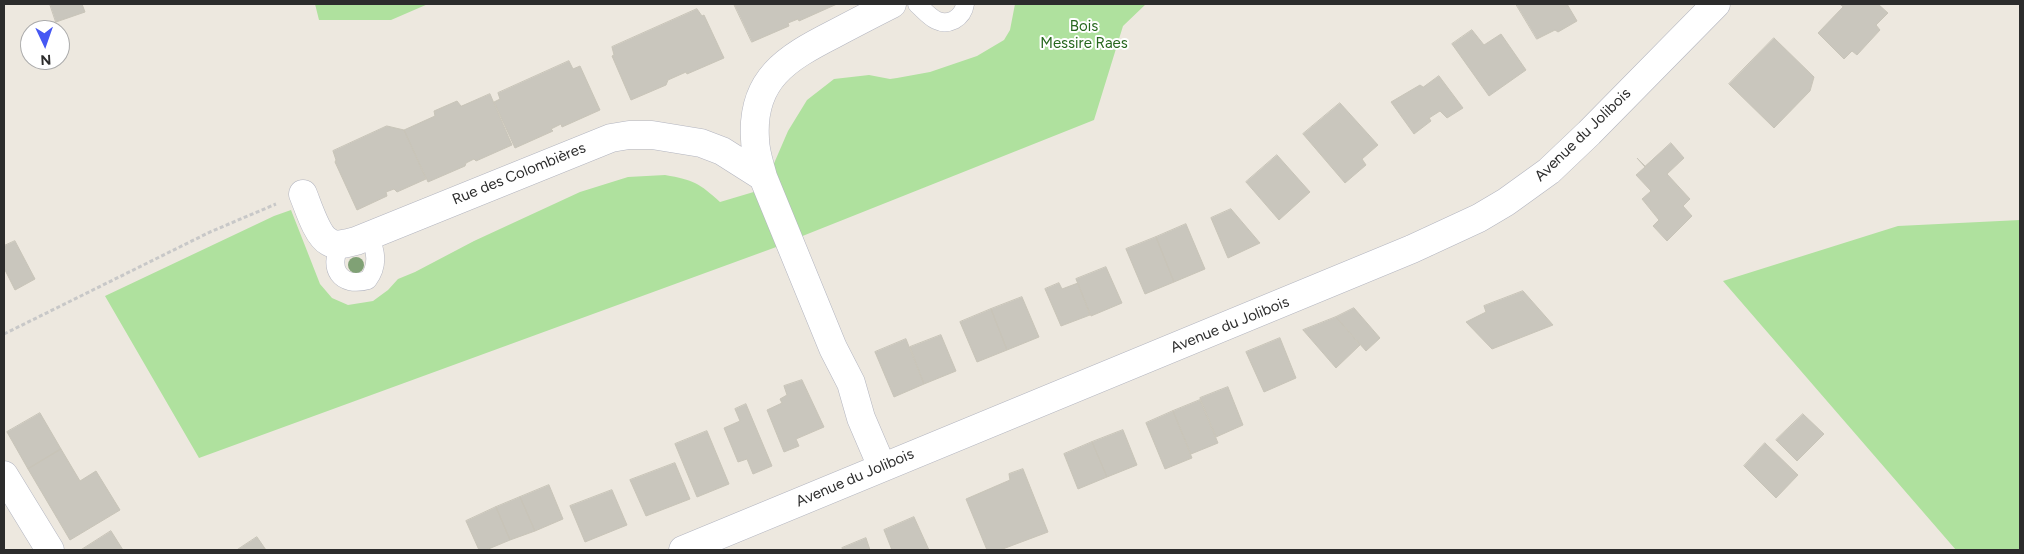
<!DOCTYPE html>
<meta charset="utf-8">
<style>
body{margin:0}
#map{position:relative;width:2024px;height:554px;overflow:hidden;background:#ede8df;font-family:Figtree,sans-serif}
canvas{display:block}
.frame{position:absolute;inset:0;border:5px solid #2c2c2c;pointer-events:none}
.north{position:absolute;left:20px;top:20px;width:50px;height:50px;box-sizing:border-box;background:#fff;border:1px solid #ababab;border-radius:50%;rotate:177deg;font-size:14px;font-weight:700;line-height:20px;text-align:center;color:#2c2c2c}
.north::after{content:'';display:block;margin:auto;width:18px;height:22px;background:#4658f3;clip-path:polygon(50% 0,100% 100%,50% 72%,0 100%)}
</style>
<div id="map">
<canvas width="2024" height="554"></canvas>
<div class="frame"></div>
<div class="north">N</div>
</div>
<script>
const ctx = document.querySelector('canvas').getContext('2d');
ctx.lineJoin = 'round';
function fillPath(path, color) {
  ctx.fillStyle = color;
  ctx.fill(path, 'evenodd');
}
function trace(path, color, width, dash) {
  ctx.strokeStyle = color;
  ctx.lineWidth = width;
  ctx.lineCap = dash ? 'butt' : 'round';
  ctx.setLineDash(dash || []);
  ctx.stroke(path);
}
function label(font, color, halo, rows, align = 'center') {
  ctx.font = font + ' Figtree,sans-serif';
  ctx.lineWidth = 4;
  ctx.setLineDash([]);
  ctx.textBaseline = 'middle';
  ctx.strokeStyle = halo;
  ctx.fillStyle = color;
  for (const [text, x, y, turn = 0] of rows) {
    ctx.save();
    ctx.translate(x, y);
    ctx.rotate((+turn || 0) * Math.PI / 180);
    ctx.textAlign = isNaN(turn) ? turn : align;
    if (halo) ctx.strokeText(text, 0, 0);
    ctx.fillText(text, 0, 0);
    ctx.restore();
  }
}
fillPath(new Path2D(`
 M 315,4 L 428,4 L 391,20 L 319,20 Z
 M 1015,4 L 1146,4 L 1123,26 L 1094,120 L 800,237 L 772,168 L 788,131 L 807,100 L 834,79 L 869,75 L 890,79 L 897,78 L 930,72 L 977,56 L 1004,40 L 1010,30 Z
 M 665,175 C 694,180 699,183 720,202 L 757,191 L 779,246 L 199,458 L 105,296 L 274,216 L 291,210 L 320,284 L 332,298 L 348,305 L 373,301 L 388,290 L 398,279 L 415,272 L 474,241 L 580,192 L 628,177 Z
 M 2020,220 L 2020,550 L 1956,550 L 1723,281 L 1898,226 Z`), '#afe19e');
const building = new Path2D(`
 M 50,4 L 82,4 L 85,12 L 56,22 Z
 M 734,4 L 837,4 L 799,21 L 798,19 L 788,23 L 789,26 L 752,42 Z
 M 1516,4 L 1567,4 L 1577,21 L 1558,32 L 1555,30 L 1537,39 Z
 M 1840,4 L 1878,4 L 1888,13 L 1876,25 L 1880,30 L 1857,55 L 1852,51 L 1844,59 L 1818,33 L 1843,7 Z
 M 697,9 L 702,16 L 704,15 L 724,58 L 687,74 L 686,72 L 668,80 L 666,85 L 631,100 L 612,56 L 614,55 L 612,47 Z
 M 1472,30 L 1484,45 L 1501,34 L 1526,70 L 1489,96 L 1452,44 Z
 M 1774,38 L 1814,77 L 1810,91 L 1774,128 L 1729,84 Z
 M 569,61 L 573,69 L 580,66 L 600,110 L 562,127 L 561,124 L 551,129 L 553,131 L 515,148 L 494,102 L 500,99 L 498,93 Z
 M 1439,76 L 1463,108 L 1447,118 L 1440,111 L 1429,118 L 1431,121 L 1414,134 L 1391,102 L 1420,85 L 1423,87 Z
 M 490,94 L 512,145 L 476,161 L 474,159 L 466,163 L 465,166 L 428,182 L 404,130 L 435,116 L 434,111 L 457,101 L 461,106 Z
 M 1340,103 L 1378,145 L 1362,159 L 1366,165 L 1345,183 L 1303,134 Z
 M 387,126 L 404,130 L 426,179 L 397,192 L 394,189 L 386,192 L 387,196 L 357,210 L 335,162 L 336,160 L 333,151 Z
 M 1671,143 L 1684,158 L 1667,174 L 1690,199 L 1683,206 L 1692,216 L 1667,241 L 1653,226 L 1659,220 L 1642,199 L 1651,191 L 1636,175 L 1645,167 L 1637,158 L 1645,166 Z
 M 1277,155 L 1310,192 L 1279,220 L 1246,182 Z
 M 1231,209 L 1260,243 L 1228,258 L 1211,218 Z
 M 1186,224 L 1205,269 L 1174,282 L 1156,237 Z
 M 1156,237 L 1174,282 L 1145,294 L 1126,249 Z
 M 15,241 L 35,279 L 15,290 L 4,268 L 4,246 Z
 M 1106,267 L 1122,303 L 1091,316 L 1076,279 Z
 M 1059,283 L 1062,289 L 1078,283 L 1090,315 L 1061,326 L 1045,289 Z
 M 1523,291 L 1553,325 L 1492,349 L 1466,322 L 1486,312 L 1484,306 Z
 M 1022,297 L 1039,337 L 1007,350 L 991,309 Z
 M 1354,308 L 1380,338 L 1366,351 L 1336,317 Z
 M 991,309 L 1007,350 L 977,362 L 960,322 Z
 M 1336,317 L 1360,345 L 1336,368 L 1303,330 Z
 M 941,335 L 956,371 L 924,384 L 910,347 Z
 M 1280,338 L 1296,378 L 1264,392 L 1246,352 Z
 M 906,339 L 924,384 L 894,397 L 875,352 Z
 M 802,380 L 824,427 L 796,439 L 799,446 L 784,452 L 767,410 L 782,403 L 780,399 L 787,395 L 784,386 Z
 M 1228,387 L 1243,425 L 1216,437 L 1200,398 Z
 M 1200,400 L 1218,443 L 1191,454 L 1173,411 Z
 M 746,404 L 772,466 L 753,474 L 747,459 L 738,462 L 724,428 L 740,421 L 735,409 Z
 M 1173,411 L 1192,458 L 1165,469 L 1146,423 Z
 M 40,413 L 61,449 L 28,469 L 7,432 Z
 M 1803,414 L 1824,434 L 1797,461 L 1776,440 Z
 M 1123,430 L 1137,465 L 1107,477 L 1092,442 Z
 M 707,431 L 729,484 L 697,497 L 675,444 Z
 M 1092,442 L 1107,477 L 1078,489 L 1064,454 Z
 M 1765,443 L 1798,475 L 1776,498 L 1744,466 Z
 M 61,449 L 80,481 L 96,471 L 120,510 L 70,540 L 28,469 Z
 M 675,463 L 690,499 L 646,516 L 630,480 Z
 M 1023,469 L 1048,532 L 1000,550 L 987,550 L 966,499 L 1010,480 L 1009,474 Z
 M 549,485 L 563,519 L 535,531 L 520,497 Z
 M 612,490 L 627,525 L 585,542 L 570,506 Z
 M 520,497 L 535,531 L 510,540 L 496,507 Z
 M 496,507 L 510,540 L 486,550 L 479,550 L 466,521 Z
 M 914,517 L 929,550 L 892,550 L 884,530 Z
 M 111,531 L 123,550 L 81,550 Z
 M 257,537 L 266,550 L 237,550 Z
 M 866,538 L 870,550 L 843,550 L 842,548 Z`);
fillPath(building, '#c9c6bd');
trace(building, '#c8c4b8', 1);
const lane = new Path2D(`
 M 917,4 C 928,14 938,28 954,20 C 961,16 964,11 965,4
 M 341,244 C 327,268 340,288 368,280 C 379,265 376,251 369,235`);
const street = new Path2D(`
 M 763,177 C 760,165 755,152 755,139 C 751,79 787,58 834,34 C 853,24 872,14 892,4
 M 303,194 C 308,206 317,236 329,242 C 337,247 348,243 356,241 L 611,138 L 629,135 L 652,135 L 701,143 L 722,151 L 763,177 L 833,348 L 851,383 L 861,418 L 882,467
 M 4,475 L 50,550
 M 683,550 L 1412,249 L 1479,218 L 1506,202 L 1549,171 L 1589,133 L 1716,4`);
trace(lane, '#b2b4bf', 19);
trace(street, '#b2b4bf', 29);
trace(new Path2D(`
 M 4,334 L 210,232 L 276,204`), '#c8c8c8', 3, [4, 2.5]);
trace(lane, '#fff', 18);
trace(street, '#fff', 28);
ctx.fillStyle = '#80a175';
for (const [x, y] of [
 [356,265]
]) {
  ctx.beginPath();
  ctx.arc(x, y, 8, 0, 2 * Math.PI);
  ctx.fill();
}
label('15px', '#27671e', '#fff', [
 ["Bois",1084,27],
 ["Messire Raes",1084,44]
]);
label('15px', '#2c2c2c', '#fff', [
 ["Avenue du Jolibois",1583,135,-44],
 ["Rue des Colombières",519,174,-22],
 ["Avenue du Jolibois",1230,325,-22],
 ["Avenue du Jolibois",855,478,-23]
]);
</script>
